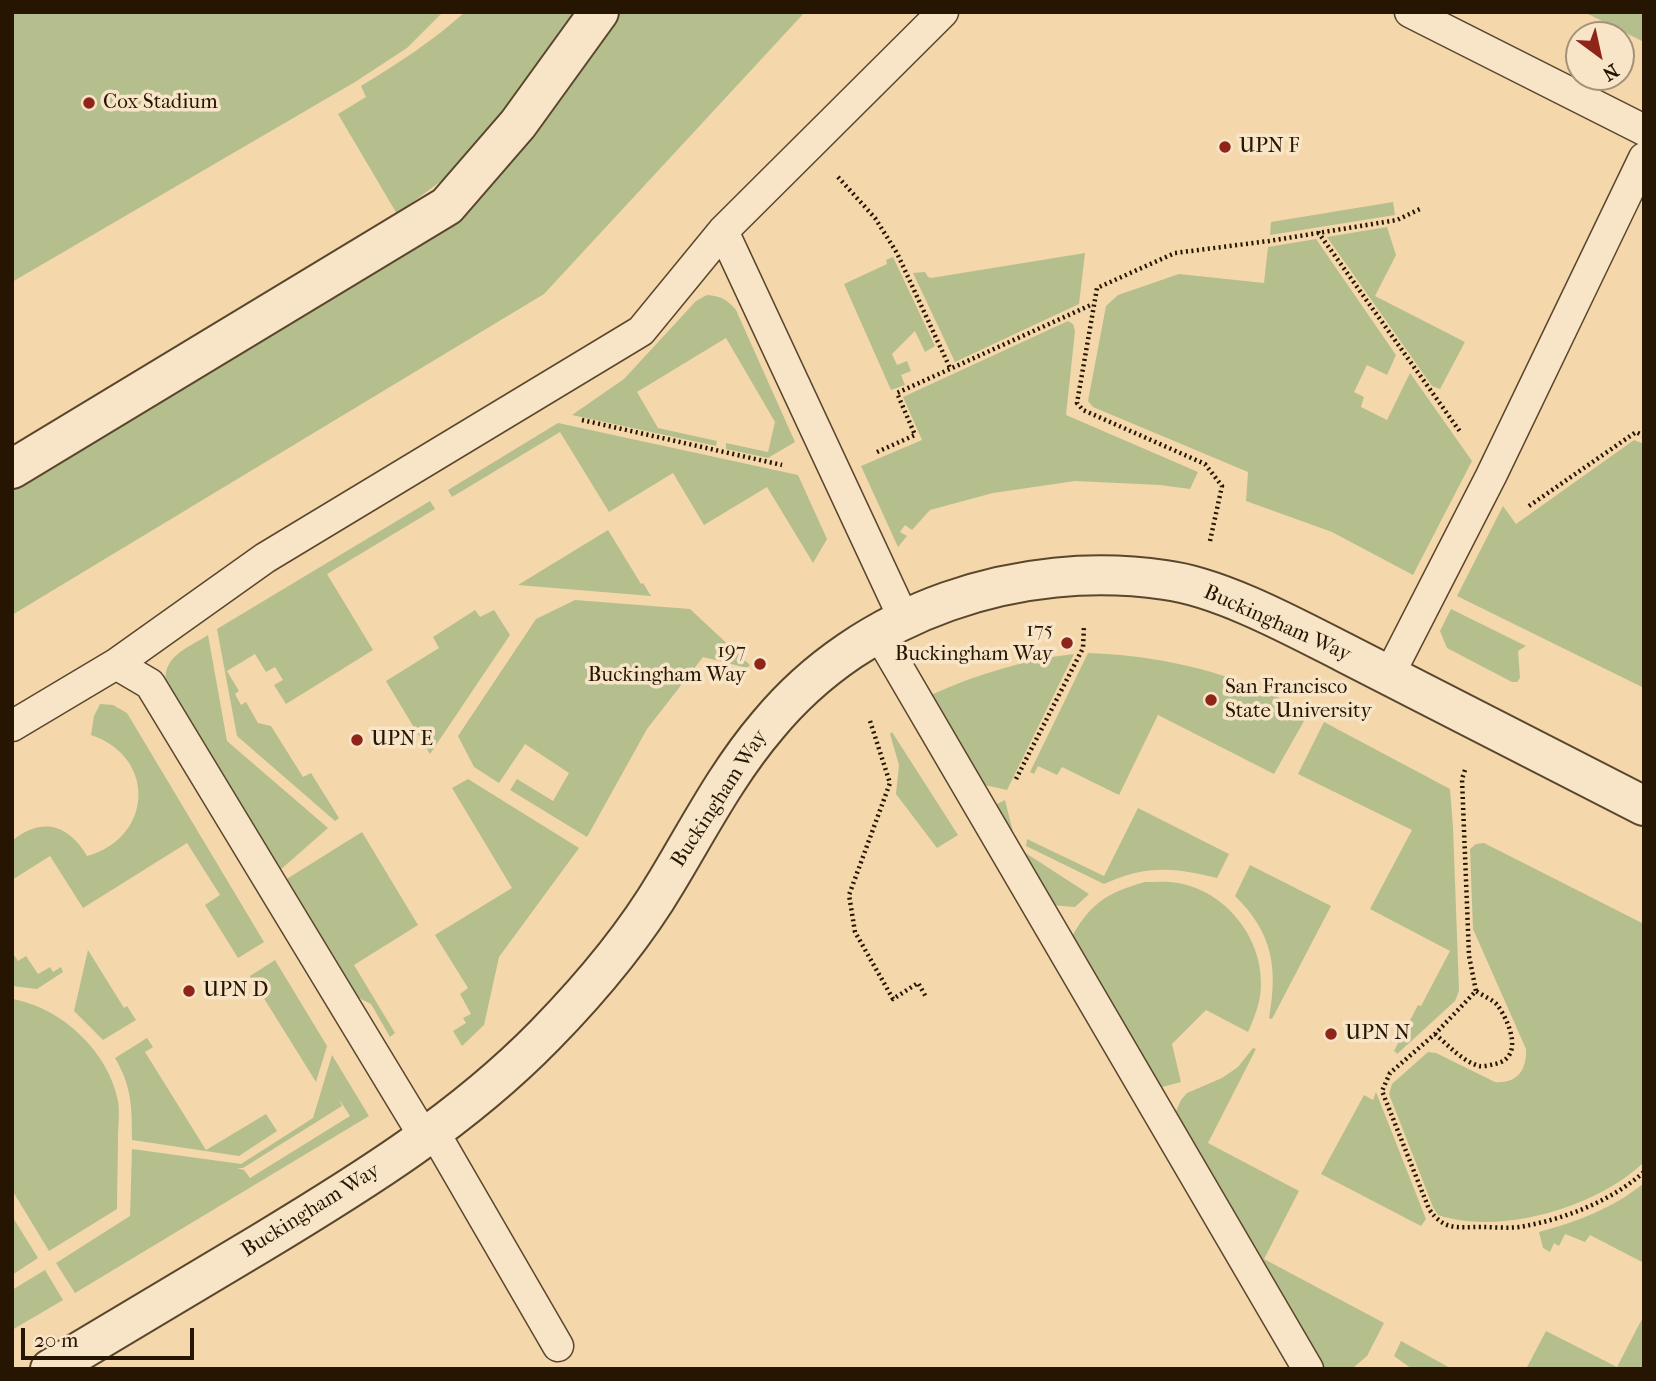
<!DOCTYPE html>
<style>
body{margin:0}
#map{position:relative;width:1656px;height:1381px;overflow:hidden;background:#f4d7ab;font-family:"IM FELL French Canon",serif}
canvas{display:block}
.frame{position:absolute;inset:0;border:14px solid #261501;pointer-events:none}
.north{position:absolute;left:1565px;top:21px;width:70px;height:70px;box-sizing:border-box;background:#f8e5c8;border:2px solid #a49278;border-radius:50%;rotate:147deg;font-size:19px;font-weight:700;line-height:28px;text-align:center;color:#261501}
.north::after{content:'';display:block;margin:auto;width:24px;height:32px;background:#8f2418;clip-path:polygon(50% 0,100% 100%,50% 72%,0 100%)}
.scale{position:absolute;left:21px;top:1328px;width:173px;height:32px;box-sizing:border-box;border:4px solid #261501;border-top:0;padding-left:9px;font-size:21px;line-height:24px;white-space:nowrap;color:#261501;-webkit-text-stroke:5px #f8e5c8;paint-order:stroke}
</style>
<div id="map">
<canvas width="1656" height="1381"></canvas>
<div class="frame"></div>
<div class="north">N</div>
<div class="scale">20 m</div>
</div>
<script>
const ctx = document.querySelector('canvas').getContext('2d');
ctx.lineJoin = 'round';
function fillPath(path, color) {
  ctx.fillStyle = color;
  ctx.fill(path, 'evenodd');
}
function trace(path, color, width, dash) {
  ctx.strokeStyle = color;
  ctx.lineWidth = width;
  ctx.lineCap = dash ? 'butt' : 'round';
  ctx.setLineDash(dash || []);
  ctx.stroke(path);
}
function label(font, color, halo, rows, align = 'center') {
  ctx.font = font + ' "IM FELL French Canon",serif';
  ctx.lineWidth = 7;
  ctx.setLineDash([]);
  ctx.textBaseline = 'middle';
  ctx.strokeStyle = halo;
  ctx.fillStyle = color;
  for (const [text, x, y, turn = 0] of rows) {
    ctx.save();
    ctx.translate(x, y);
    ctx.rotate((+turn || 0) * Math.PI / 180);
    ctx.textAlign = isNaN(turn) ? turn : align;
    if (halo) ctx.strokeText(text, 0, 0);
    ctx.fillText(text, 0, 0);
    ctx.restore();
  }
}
fillPath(new Path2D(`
 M 12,12 L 443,12 L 407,48 L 355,82 L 12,282 Z
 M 465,12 L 577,12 L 483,138 L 445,178 L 397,214 L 338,114 L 366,97 L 361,86 C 397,64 433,41 465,12 Z
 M 619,12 L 805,12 L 544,294 L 12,615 L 12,486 L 526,143 L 565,92 Z
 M 1584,12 L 1644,12 L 1644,42 Z
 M 1393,202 L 1395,215 L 1270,235 L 1271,222 Z
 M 1387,227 L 1396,255 L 1375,296 L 1465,342 L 1440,389 L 1432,386 L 1327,237 Z
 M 1316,239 L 1396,355 L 1387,375 L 1367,365 L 1354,392 L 1364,397 L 1361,407 L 1387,420 L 1410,373 L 1472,461 L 1413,575 L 1332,532 L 1246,501 L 1248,472 L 1093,407 L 1088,401 L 1106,306 L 1118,295 L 1179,274 L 1264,283 L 1268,247 Z
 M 1085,253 L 1079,304 L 955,362 L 913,273 L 925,272 L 928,277 L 931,278 Z
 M 893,257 L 935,346 L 925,352 L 915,331 L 892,354 L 897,365 L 907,361 L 911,371 L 901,375 L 905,385 L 891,390 L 844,284 L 887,264 L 886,260 Z
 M 707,295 C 720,296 727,299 736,310 L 795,442 L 768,458 L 726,449 L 726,443 L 768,452 L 775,422 L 726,338 L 637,392 L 658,428 L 717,441 L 716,446 L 572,415 L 624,379 L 696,301 Z
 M 1068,321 L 1073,324 L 1075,331 L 1066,415 L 1198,472 L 1190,489 L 1160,485 L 1075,481 L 993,493 L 930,510 L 912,530 L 905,525 L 900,532 L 907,536 L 898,547 L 861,466 L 922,440 L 903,397 Z
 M 558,423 L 798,475 L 827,539 L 813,563 L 767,487 L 704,525 L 673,473 L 609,512 L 560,432 L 452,497 L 448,490 Z
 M 1634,440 L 1644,444 L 1644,688 L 1457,596 L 1503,506 L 1516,524 Z
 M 430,501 L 435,509 L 327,574 L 373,650 L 286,704 L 274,685 L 283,680 L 275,667 L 266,672 L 255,654 L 227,671 L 239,691 L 235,694 L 241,705 L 246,702 L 258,723 L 271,726 L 303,777 L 311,773 L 339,818 L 335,821 L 237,736 L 217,629 Z
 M 608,530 L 641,584 L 643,583 L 651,596 L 518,585 Z
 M 575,600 L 690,609 L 750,665 L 747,668 L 703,657 L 647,729 L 587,837 L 510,790 L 517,779 L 553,801 L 569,773 L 525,744 L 499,783 L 474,767 L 458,736 L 536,619 Z
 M 1451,609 L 1526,646 L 1518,651 L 1520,678 L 1517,682 L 1512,682 L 1447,648 L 1440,631 Z
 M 475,610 L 480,617 L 494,610 L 510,635 L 430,754 L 386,681 L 439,648 L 433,637 Z
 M 208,635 L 227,741 L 328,828 L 279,871 L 166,682 C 162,656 190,647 208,635 Z
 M 1088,653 C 1146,655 1205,666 1259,689 C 1276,695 1292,705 1308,714 L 1274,774 L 1158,715 L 1119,795 L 1062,767 L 1057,775 L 1038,766 L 1034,774 L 1030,772 Z
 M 1074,654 L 1007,790 L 980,784 L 931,695 C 977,674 1024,660 1074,654 Z
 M 100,704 L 113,705 L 127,713 L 264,942 L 238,958 L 205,905 L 220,895 L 187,843 L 83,908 L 50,856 L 12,880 L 12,841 C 42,816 69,825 87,856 C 153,838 157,757 91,735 L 94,716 Z
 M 1324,722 L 1450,789 L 1453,827 L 1459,991 L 1455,1001 L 1396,1055 L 1397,1053 L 1394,1051 L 1418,1005 L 1421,1006 L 1450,951 L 1370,909 L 1412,830 L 1298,774 Z
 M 892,732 L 958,835 L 937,848 L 896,794 L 899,765 L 890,734 Z
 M 468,779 L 579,848 L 499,957 L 484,1025 L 462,1046 L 453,1031 L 466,1023 L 463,1018 L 471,1014 L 460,994 L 468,988 L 435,935 L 512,888 L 452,788 Z
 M 1005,800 L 1013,832 L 1024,852 L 1089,894 L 1075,907 L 1050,905 L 993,806 Z
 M 1138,808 L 1229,854 L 1217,878 C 1173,867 1146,865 1104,884 L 1026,846 L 1027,839 L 1104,876 Z
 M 362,832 L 418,925 L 354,965 L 395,1033 L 390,1037 L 371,1004 L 355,996 L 285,880 Z
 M 1484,843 L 1644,924 L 1644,1162 C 1598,1207 1500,1236 1438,1215 L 1433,1207 L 1389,1094 L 1392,1084 L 1428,1052 L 1436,1053 L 1495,1082 C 1517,1084 1527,1070 1526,1049 L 1473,929 L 1470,849 L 1476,844 Z
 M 1250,865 L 1331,906 L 1272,1019 L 1269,1018 C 1278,968 1273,933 1235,896 Z
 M 1145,882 C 1156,882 1167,881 1178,883 C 1225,891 1262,937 1261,984 C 1261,1001 1255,1016 1248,1032 L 1206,1010 L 1172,1044 L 1181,1082 L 1155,1089 L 1070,940 C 1089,905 1105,893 1145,882 Z
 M 88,950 L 124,1008 L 127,1006 L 136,1020 L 103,1040 L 74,1011 Z
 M 12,952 L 18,961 L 26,956 L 38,974 L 50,967 L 53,972 L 61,967 L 63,972 L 37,989 L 12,986 Z
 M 275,960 L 327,1046 L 316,1082 L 250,976 Z
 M 12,999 C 61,1007 109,1052 118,1101 C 120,1113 118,1127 118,1139 C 118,1162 117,1185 117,1209 L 49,1251 L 12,1190 Z
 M 147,1038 L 153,1047 L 145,1052 L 206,1150 L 266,1114 L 277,1131 L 239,1156 L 132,1140 C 132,1108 132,1087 115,1058 Z
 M 1253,1048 L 1256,1049 L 1208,1143 L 1299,1191 L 1264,1259 L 1384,1323 L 1367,1356 L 1353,1368 L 1314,1369 L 1172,1120 L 1181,1100 L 1187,1093 L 1222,1078 L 1238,1067 Z
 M 332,1055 L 369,1116 L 75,1293 L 56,1263 L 130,1216 L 132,1149 L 241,1164 L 313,1118 ZM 339,1099 L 350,1116 L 250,1178 L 244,1170 L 237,1168 L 243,1168 L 342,1106 Z
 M 1376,1092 L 1426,1219 L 1421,1226 L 1321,1174 L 1364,1095 L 1373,1100 Z
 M 1644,1183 L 1644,1263 L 1590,1235 L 1585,1242 L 1565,1234 L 1559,1246 L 1554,1243 L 1550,1252 L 1543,1248 L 1539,1232 C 1576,1222 1614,1208 1644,1183 Z
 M 12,1216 L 38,1258 L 12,1275 Z
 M 45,1270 L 63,1300 L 12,1330 L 12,1290 Z
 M 1644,1315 L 1644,1369 L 1526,1369 L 1546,1331 L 1617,1367 Z
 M 1401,1341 L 1452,1369 L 1412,1369 L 1394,1356 Z`), '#b5bf8e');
const service = new Path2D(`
 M 1410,12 L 1644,130
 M 723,231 L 904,619
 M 878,633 L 1308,1369
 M 116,664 L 265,558 L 641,331 L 723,231 L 943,12
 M 1389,675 L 1491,476 L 1644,158
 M 12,726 L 116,664 L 150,684 L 425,1138
 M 434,1132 L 558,1346`);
const minor = new Path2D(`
 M 12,469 L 447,206 L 518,124 L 599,12
 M 50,1369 C 120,1327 191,1285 261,1243 C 362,1182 462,1120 545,1035 C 590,989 634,937 667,881 C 699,828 727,773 768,725 C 863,610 1020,559 1165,580 C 1221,587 1296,628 1347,654 C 1446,704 1545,755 1644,806`);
trace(service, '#5a462c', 33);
trace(minor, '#5a462c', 42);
trace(new Path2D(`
 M 838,177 L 875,218 L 897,253 L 950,368
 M 1318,232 L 1461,433
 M 582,420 L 782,465
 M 877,452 L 915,435 L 897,393 L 1093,304
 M 1529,506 L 1636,432 L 1644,436
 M 1210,541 L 1222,486 L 1205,464 L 1083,410 L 1077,403 L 1097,288 L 1175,253 L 1269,241 L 1397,220 L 1422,208
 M 870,721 L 890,783 L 849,895 L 855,932 L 893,999 L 918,983 L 926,997
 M 1465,770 L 1462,779 L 1469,956 L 1476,991 L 1435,1034 L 1390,1073 L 1382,1091 L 1429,1209 C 1444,1231 1457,1227 1481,1227 C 1495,1227 1511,1229 1525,1226 C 1567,1218 1611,1201 1644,1172
 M 1016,779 L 1083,648 L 1084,625
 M 1435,1034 C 1448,1045 1462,1061 1479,1066 C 1483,1067 1490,1065 1495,1064 C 1524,1058 1510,1023 1498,1006 C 1494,1000 1483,996 1476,991`), '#261501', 4.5, [2, 3.5]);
trace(service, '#f8e5c8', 30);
trace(minor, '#f8e5c8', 38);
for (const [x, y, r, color] of [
 [89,103,7,"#8f2418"],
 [1225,147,7,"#8f2418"],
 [1067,643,7,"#8f2418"],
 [760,664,7,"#8f2418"],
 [1211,700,7,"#8f2418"],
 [357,740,7,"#8f2418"],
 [189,991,7,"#8f2418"],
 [1331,1034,7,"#8f2418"]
]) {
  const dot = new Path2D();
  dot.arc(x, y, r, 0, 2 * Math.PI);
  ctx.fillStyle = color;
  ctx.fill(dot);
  trace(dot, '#f8e5c8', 2.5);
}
label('21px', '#261501', '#f8e5c8', [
 ["Cox Stadium",103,103],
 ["UPN F",1239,147],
 ["175",1053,631,"right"],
 ["Buckingham Way",1053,655,"right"],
 ["197",746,652,"right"],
 ["Buckingham Way",746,676,"right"],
 ["San Francisco",1225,688],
 ["State University",1225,712],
 ["UPN E",371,740],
 ["UPN D",203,991],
 ["UPN N",1345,1034]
], 'left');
label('21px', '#261501', '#f8e5c8', [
 ["Buckingham Way",1277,624,24],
 ["Buckingham Way",720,799,-57],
 ["Buckingham Way",311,1211,-32]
]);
</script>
